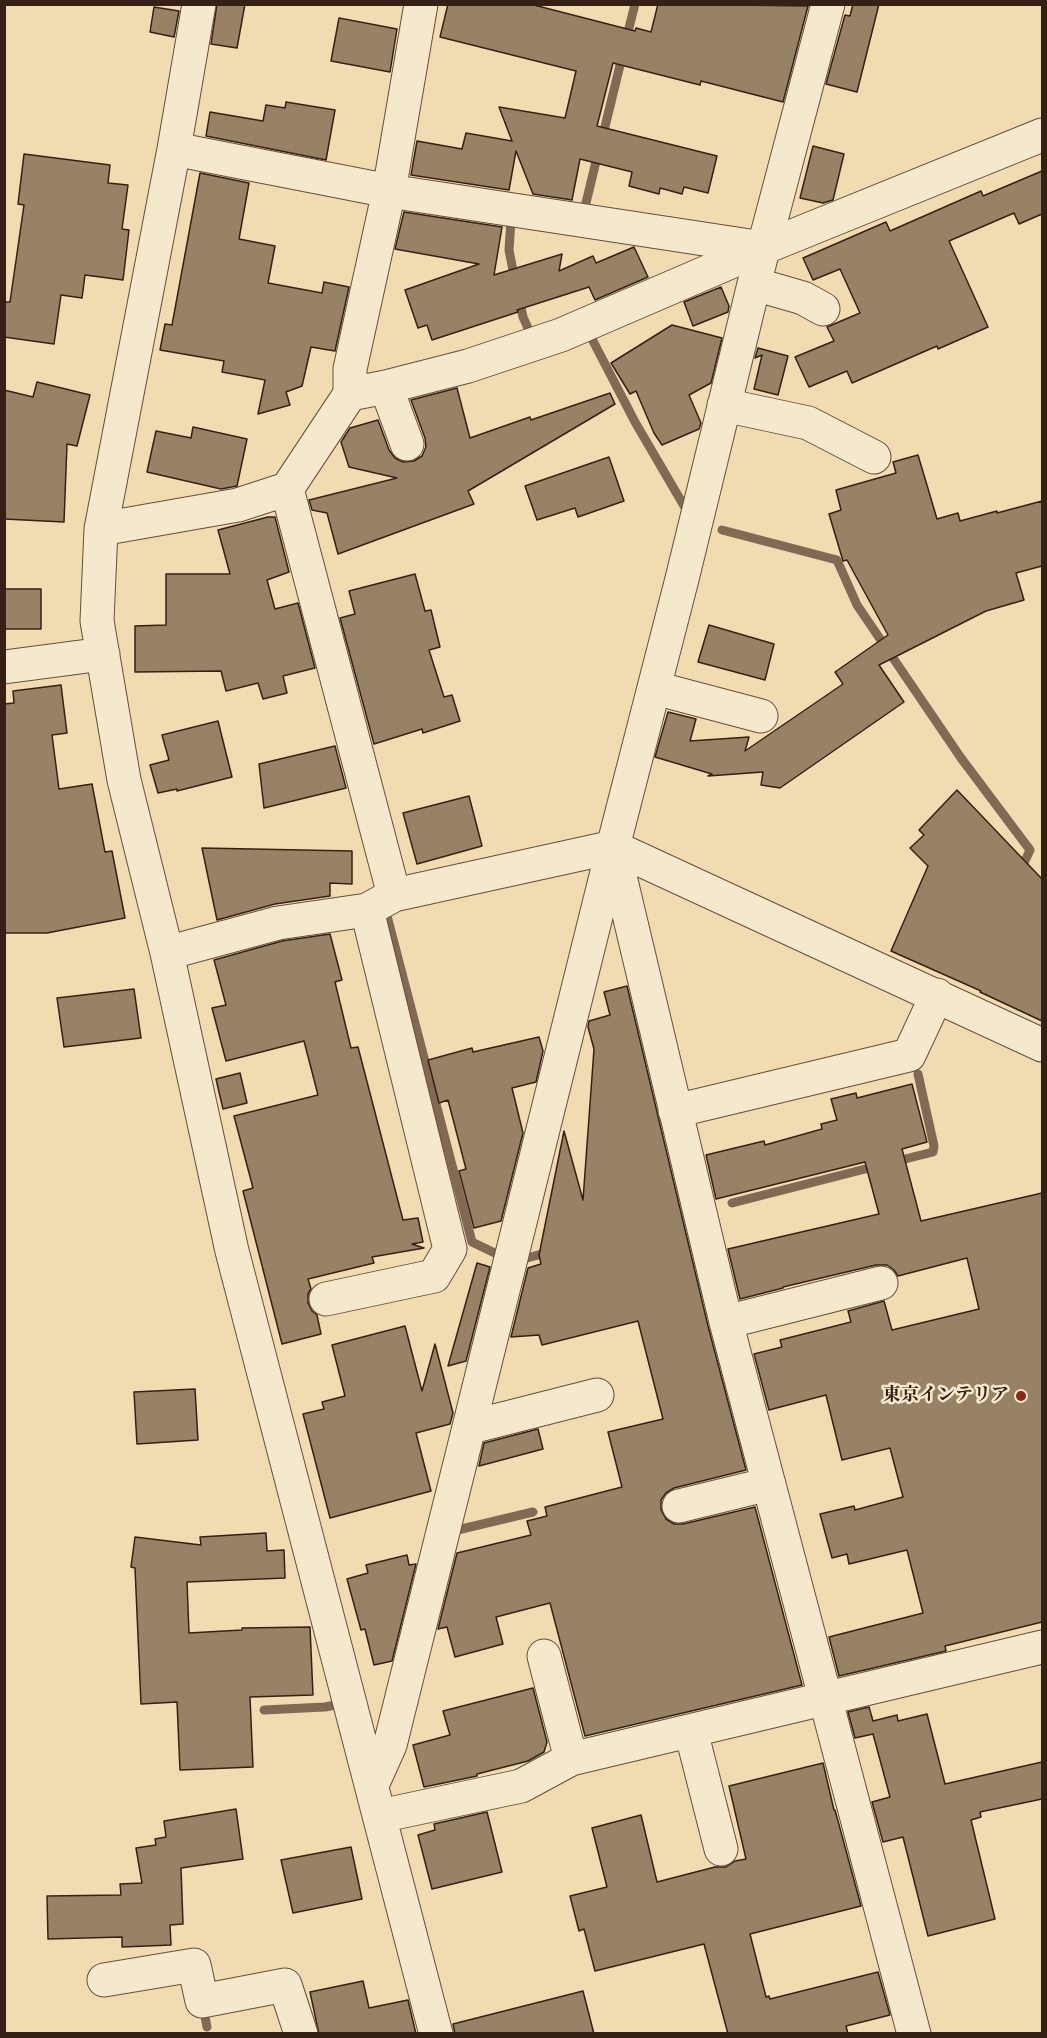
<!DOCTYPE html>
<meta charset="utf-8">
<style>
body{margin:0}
#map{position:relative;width:1047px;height:2038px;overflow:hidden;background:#f0dcb0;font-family:"IM FELL Great Primer",serif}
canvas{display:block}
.frame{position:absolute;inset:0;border:6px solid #362016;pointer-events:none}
</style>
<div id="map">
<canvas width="1047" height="2038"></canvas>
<div class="frame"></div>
</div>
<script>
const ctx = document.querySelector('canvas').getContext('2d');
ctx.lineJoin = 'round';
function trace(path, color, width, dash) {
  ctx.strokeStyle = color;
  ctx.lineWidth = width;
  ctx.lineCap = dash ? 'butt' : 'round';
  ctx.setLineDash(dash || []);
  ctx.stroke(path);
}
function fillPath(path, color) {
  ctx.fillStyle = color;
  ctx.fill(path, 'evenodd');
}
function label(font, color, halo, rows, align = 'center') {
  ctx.font = font + ' "IM FELL Great Primer","Noto Serif JP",serif';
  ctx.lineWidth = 5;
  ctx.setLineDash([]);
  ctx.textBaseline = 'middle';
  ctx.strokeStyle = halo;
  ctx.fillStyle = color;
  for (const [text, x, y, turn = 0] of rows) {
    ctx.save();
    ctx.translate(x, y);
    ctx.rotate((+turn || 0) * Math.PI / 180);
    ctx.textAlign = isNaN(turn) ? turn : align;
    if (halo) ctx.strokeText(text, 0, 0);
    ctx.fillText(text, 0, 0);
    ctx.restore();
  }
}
trace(new Path2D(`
 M 626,40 L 635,4
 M 602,139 L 623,53
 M 585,207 L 598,153
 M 511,220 L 509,250 L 515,281
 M 519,298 L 523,317 L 531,335
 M 592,339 L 635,422 L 687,511
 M 722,530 L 837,560 L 857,605 L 961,758 L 1030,850 L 1020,872
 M 387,916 L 472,1242 L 503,1257
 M 893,1162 L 933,1152 L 934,1146 L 918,1074
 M 732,1203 L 877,1166
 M 527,1258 L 549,1252
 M 449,1532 L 533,1512
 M 264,1710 L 325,1707 L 345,1703
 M 203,2006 L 207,2027`), '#806a53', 9);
const building = new Path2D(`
 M 217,4 L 245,4 L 237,48 L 211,44 Z
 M 448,4 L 530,4 L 635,31 L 636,28 L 651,32 L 658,4 L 808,6 L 783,102 L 701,81 L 700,85 L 613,63 L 597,126 L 717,156 L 708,193 L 684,187 L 682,194 L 660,188 L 659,194 L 629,186 L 632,172 L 580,159 L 572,200 L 533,194 L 516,151 L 509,190 L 411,175 L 417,141 L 462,149 L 466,133 L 512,141 L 499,107 L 565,118 L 576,71 L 440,37 Z
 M 853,4 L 879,4 L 857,92 L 826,84 L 845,15 L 850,16 Z
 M 154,7 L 179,11 L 174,37 L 150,32 Z
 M 339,18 L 397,29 L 390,72 L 331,61 Z
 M 286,102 L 335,110 L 326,160 L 206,136 L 210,112 L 263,121 L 266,105 L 285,108 Z
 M 813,146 L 844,154 L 833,200 L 823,203 L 800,198 Z
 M 24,154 L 110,165 L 108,183 L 128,185 L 122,229 L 129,230 L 123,280 L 85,275 L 82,298 L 61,295 L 54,344 L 4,337 L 4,302 L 10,302 L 24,205 L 18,204 Z
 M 1042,171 L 1042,214 L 1019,224 L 1014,213 L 949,241 L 988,327 L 938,349 L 937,346 L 852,383 L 847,371 L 809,387 L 795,357 L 834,341 L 827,327 L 860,313 L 840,269 L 813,280 L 803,258 L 886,222 L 890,231 L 981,191 L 983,196 Z
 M 200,173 L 249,183 L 239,239 L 275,246 L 268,283 L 322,293 L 324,282 L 349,287 L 335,351 L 311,347 L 302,386 L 286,392 L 290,405 L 258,414 L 265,380 L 222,372 L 224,361 L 160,350 L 165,324 L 172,325 Z
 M 404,212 L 502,227 L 494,275 L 562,254 L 559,271 L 593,256 L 596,263 L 634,247 L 648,277 L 595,300 L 589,287 L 517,310 L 518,312 L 432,340 L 427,325 L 418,328 L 405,290 L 479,264 L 395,249 Z
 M 721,287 L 729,306 L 728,312 L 693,326 L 684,302 Z
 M 672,325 L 722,338 L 711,383 L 689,395 L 701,423 L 699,429 L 662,445 L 654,433 L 636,391 L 630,394 L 611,363 Z
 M 758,348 L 788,356 L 778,395 L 754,389 L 762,355 L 755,358 Z
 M 37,382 L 90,395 L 77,446 L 67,444 L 64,522 L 4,519 L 4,390 L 33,397 Z
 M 457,388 L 470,438 L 530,417 L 531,420 L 610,393 L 615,404 L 468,491 L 474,504 L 338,554 L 327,513 L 312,510 L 309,500 L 397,478 L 349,467 L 341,442 L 350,428 L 378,420 L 389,450 L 395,458 L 403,462 L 414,461 L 422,456 L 426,447 L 425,438 L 411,400 Z
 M 193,427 L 247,439 L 237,486 L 221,489 L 147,472 L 156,431 L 191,438 Z
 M 918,455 L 937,519 L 958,513 L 960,521 L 997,511 L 997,513 L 1042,501 L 1042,566 L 1016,573 L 1024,600 L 986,611 L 879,665 L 904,702 L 780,788 L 761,785 L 763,772 L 708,776 L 712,774 L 655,757 L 668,712 L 696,719 L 690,741 L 749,737 L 745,751 L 843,684 L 835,672 L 888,635 L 847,560 L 843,561 L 829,514 L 841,510 L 836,490 L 896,473 L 893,462 Z
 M 609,457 L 624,501 L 578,517 L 575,508 L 537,520 L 525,486 Z
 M 268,517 L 275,517 L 289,572 L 267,580 L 275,609 L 298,603 L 315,668 L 283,676 L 287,693 L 263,699 L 258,683 L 226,691 L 221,671 L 135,672 L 135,626 L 166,625 L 166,574 L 230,574 L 218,530 Z
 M 415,574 L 425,611 L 431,610 L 440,647 L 429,650 L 444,697 L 452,695 L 460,721 L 423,733 L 422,729 L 374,744 L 340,618 L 355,614 L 349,591 Z
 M 4,589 L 41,589 L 41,629 L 4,629 Z
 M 709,625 L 774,644 L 765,680 L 698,662 Z
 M 61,685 L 67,733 L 52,735 L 59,789 L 92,784 L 105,852 L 112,851 L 125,918 L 47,933 L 4,933 L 4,704 L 14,703 L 13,691 Z
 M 218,721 L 232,777 L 177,791 L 177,789 L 158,793 L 150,765 L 169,760 L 162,735 Z
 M 335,746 L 346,788 L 264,808 L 259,764 Z
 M 957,790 L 1042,879 L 1042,1021 L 980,992 L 981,991 L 891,951 L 928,866 L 910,848 L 924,835 L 919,830 Z
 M 469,796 L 482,846 L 417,864 L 403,813 Z
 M 202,848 L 352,851 L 352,884 L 330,883 L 330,896 L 275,904 L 217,920 Z
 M 330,934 L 342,980 L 335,982 L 351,1048 L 358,1047 L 403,1220 L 418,1218 L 423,1242 L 412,1244 L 424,1248 L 372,1257 L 374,1263 L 308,1279 L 311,1289 L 308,1294 L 308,1303 L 312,1311 L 317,1315 L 321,1334 L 282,1344 L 243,1191 L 253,1188 L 234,1116 L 318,1095 L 304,1041 L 226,1061 L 212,1008 L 226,1005 L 214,960 L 282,941 Z
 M 627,986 L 708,1326 L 746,1470 L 674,1488 L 666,1493 L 661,1500 L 661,1510 L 666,1519 L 674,1524 L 683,1524 L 755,1507 L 802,1685 L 585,1736 L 550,1603 L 496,1617 L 503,1644 L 455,1657 L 447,1627 L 438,1629 L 457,1553 L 531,1535 L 527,1521 L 547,1516 L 545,1507 L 622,1487 L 608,1432 L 663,1419 L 638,1321 L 542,1345 L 539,1335 L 511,1337 L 528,1268 L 541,1264 L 539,1255 L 564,1131 L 583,1200 L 594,1049 L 588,1027 L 589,1021 L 610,1015 L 604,992 Z
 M 134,989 L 141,1038 L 64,1047 L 57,998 Z
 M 539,1037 L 543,1051 L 536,1082 L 512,1088 L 523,1133 L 501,1221 L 474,1228 L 459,1171 L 466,1169 L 448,1100 L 439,1103 L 428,1060 L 472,1048 L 473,1052 Z
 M 240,1073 L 247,1103 L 223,1109 L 216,1079 Z
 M 912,1084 L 927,1142 L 902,1149 L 921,1221 L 1042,1193 L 1042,1622 L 945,1646 L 946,1651 L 839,1676 L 829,1637 L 923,1613 L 907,1550 L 849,1564 L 847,1554 L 832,1558 L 820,1514 L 854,1506 L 855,1510 L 903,1497 L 890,1448 L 842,1460 L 826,1395 L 769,1410 L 754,1354 L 782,1347 L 780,1340 L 851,1322 L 848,1311 L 884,1301 L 892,1330 L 979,1309 L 967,1258 L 898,1276 L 894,1270 L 887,1265 L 876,1265 L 783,1287 L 783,1288 L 740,1299 L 728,1249 L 879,1214 L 865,1162 L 716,1199 L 706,1155 L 764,1141 L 765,1145 L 822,1129 L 821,1124 L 837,1120 L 831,1099 L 856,1093 L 857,1098 Z
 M 477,1263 L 490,1267 L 466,1361 L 448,1366 Z
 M 405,1326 L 422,1391 L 435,1344 L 453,1413 L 450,1424 L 416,1433 L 431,1491 L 330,1518 L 303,1414 L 324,1409 L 322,1402 L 345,1396 L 332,1345 Z
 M 195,1389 L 198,1440 L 137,1444 L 134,1392 Z
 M 538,1429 L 543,1449 L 479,1466 L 484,1443 Z
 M 266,1533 L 267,1551 L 284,1550 L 285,1578 L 187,1582 L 189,1633 L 242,1630 L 242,1628 L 310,1627 L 313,1695 L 250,1697 L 253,1767 L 180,1770 L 177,1702 L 141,1704 L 135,1568 L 131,1567 L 135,1537 L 201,1545 L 200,1537 Z
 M 407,1555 L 409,1565 L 416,1564 L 392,1661 L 374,1665 L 365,1629 L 361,1630 L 347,1579 L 368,1573 L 366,1565 Z
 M 533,1688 L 547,1742 L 544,1752 L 528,1761 L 477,1774 L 477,1776 L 424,1787 L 413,1745 L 450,1735 L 443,1711 Z
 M 869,1707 L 873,1721 L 897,1715 L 898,1721 L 927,1714 L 945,1784 L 1042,1762 L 1042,1799 L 980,1812 L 981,1817 L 971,1820 L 995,1919 L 928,1936 L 903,1837 L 883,1842 L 872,1802 L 890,1797 L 873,1734 L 855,1738 L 848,1712 Z
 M 823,1763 L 834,1810 L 835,1810 L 861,1906 L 750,1934 L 766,1997 L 769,1996 L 770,1999 L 878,1972 L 890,2015 L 846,2026 L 848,2034 L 728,2034 L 704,1944 L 595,1971 L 584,1929 L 579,1931 L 570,1896 L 607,1887 L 592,1828 L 641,1815 L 657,1882 L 715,1867 L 726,1867 L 735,1861 L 746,1859 L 729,1786 Z
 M 236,1809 L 243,1859 L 181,1868 L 183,1924 L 170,1925 L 171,1945 L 122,1947 L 122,1937 L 48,1939 L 47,1896 L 121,1895 L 120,1884 L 142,1883 L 136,1848 L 156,1845 L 155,1839 L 166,1837 L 164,1821 Z
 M 487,1812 L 502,1872 L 432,1889 L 418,1835 L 435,1830 L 434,1824 Z
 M 351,1847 L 362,1899 L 293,1913 L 281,1860 Z
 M 363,1981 L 369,2008 L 408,2000 L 416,2034 L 319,2034 L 310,1992 Z
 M 583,1991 L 594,2034 L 455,2034 L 453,2024 Z`);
fillPath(building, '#978266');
trace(building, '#362016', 1.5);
const minor = new Path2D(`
 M 199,4 L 174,149 L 101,529 L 97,621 L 124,780 L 167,953 L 232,1251 L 436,2034
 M 421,4 L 389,191 L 350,369 L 350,394 L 386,387 L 468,366 L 561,335 L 763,248 L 1042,135
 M 828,4 L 754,284 L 682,579 L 613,847 L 726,1322 L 914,2034
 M 174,149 L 389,191 L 763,248
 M 754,284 L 803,298 L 823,309
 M 386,387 L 407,444
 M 724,405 L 808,423 L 874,457
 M 287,489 L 394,895
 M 101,529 L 238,505 L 287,489 L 350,394
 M 4,667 L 103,654
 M 655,688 L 761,716
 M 167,953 L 278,923 L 367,910 L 394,895 L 613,847 L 1042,1045
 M 675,1111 L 909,1055 L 937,995
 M 326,1299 L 434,1276 L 450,1249 L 367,910
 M 726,1322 L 881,1283
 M 471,1427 L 597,1395
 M 679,1506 L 769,1484
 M 544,1656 L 571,1759
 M 691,1731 L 721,1849
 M 372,1785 L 390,1745 L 612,852
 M 380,1816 L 521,1786 L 571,1759 L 1042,1647
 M 104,1980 L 194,1965 L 202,2001 L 285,1985 L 301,2034`);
trace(minor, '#644f3c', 35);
trace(minor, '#f5e8cc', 33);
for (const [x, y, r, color] of [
 [1021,1396,6,"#8f2418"]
]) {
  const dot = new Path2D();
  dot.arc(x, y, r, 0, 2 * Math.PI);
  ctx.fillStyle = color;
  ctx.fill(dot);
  trace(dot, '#f5e8cc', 2);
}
label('bold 18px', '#362016', '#f5e8cc', [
 ["東京インテリア",1009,1396]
], 'right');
</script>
